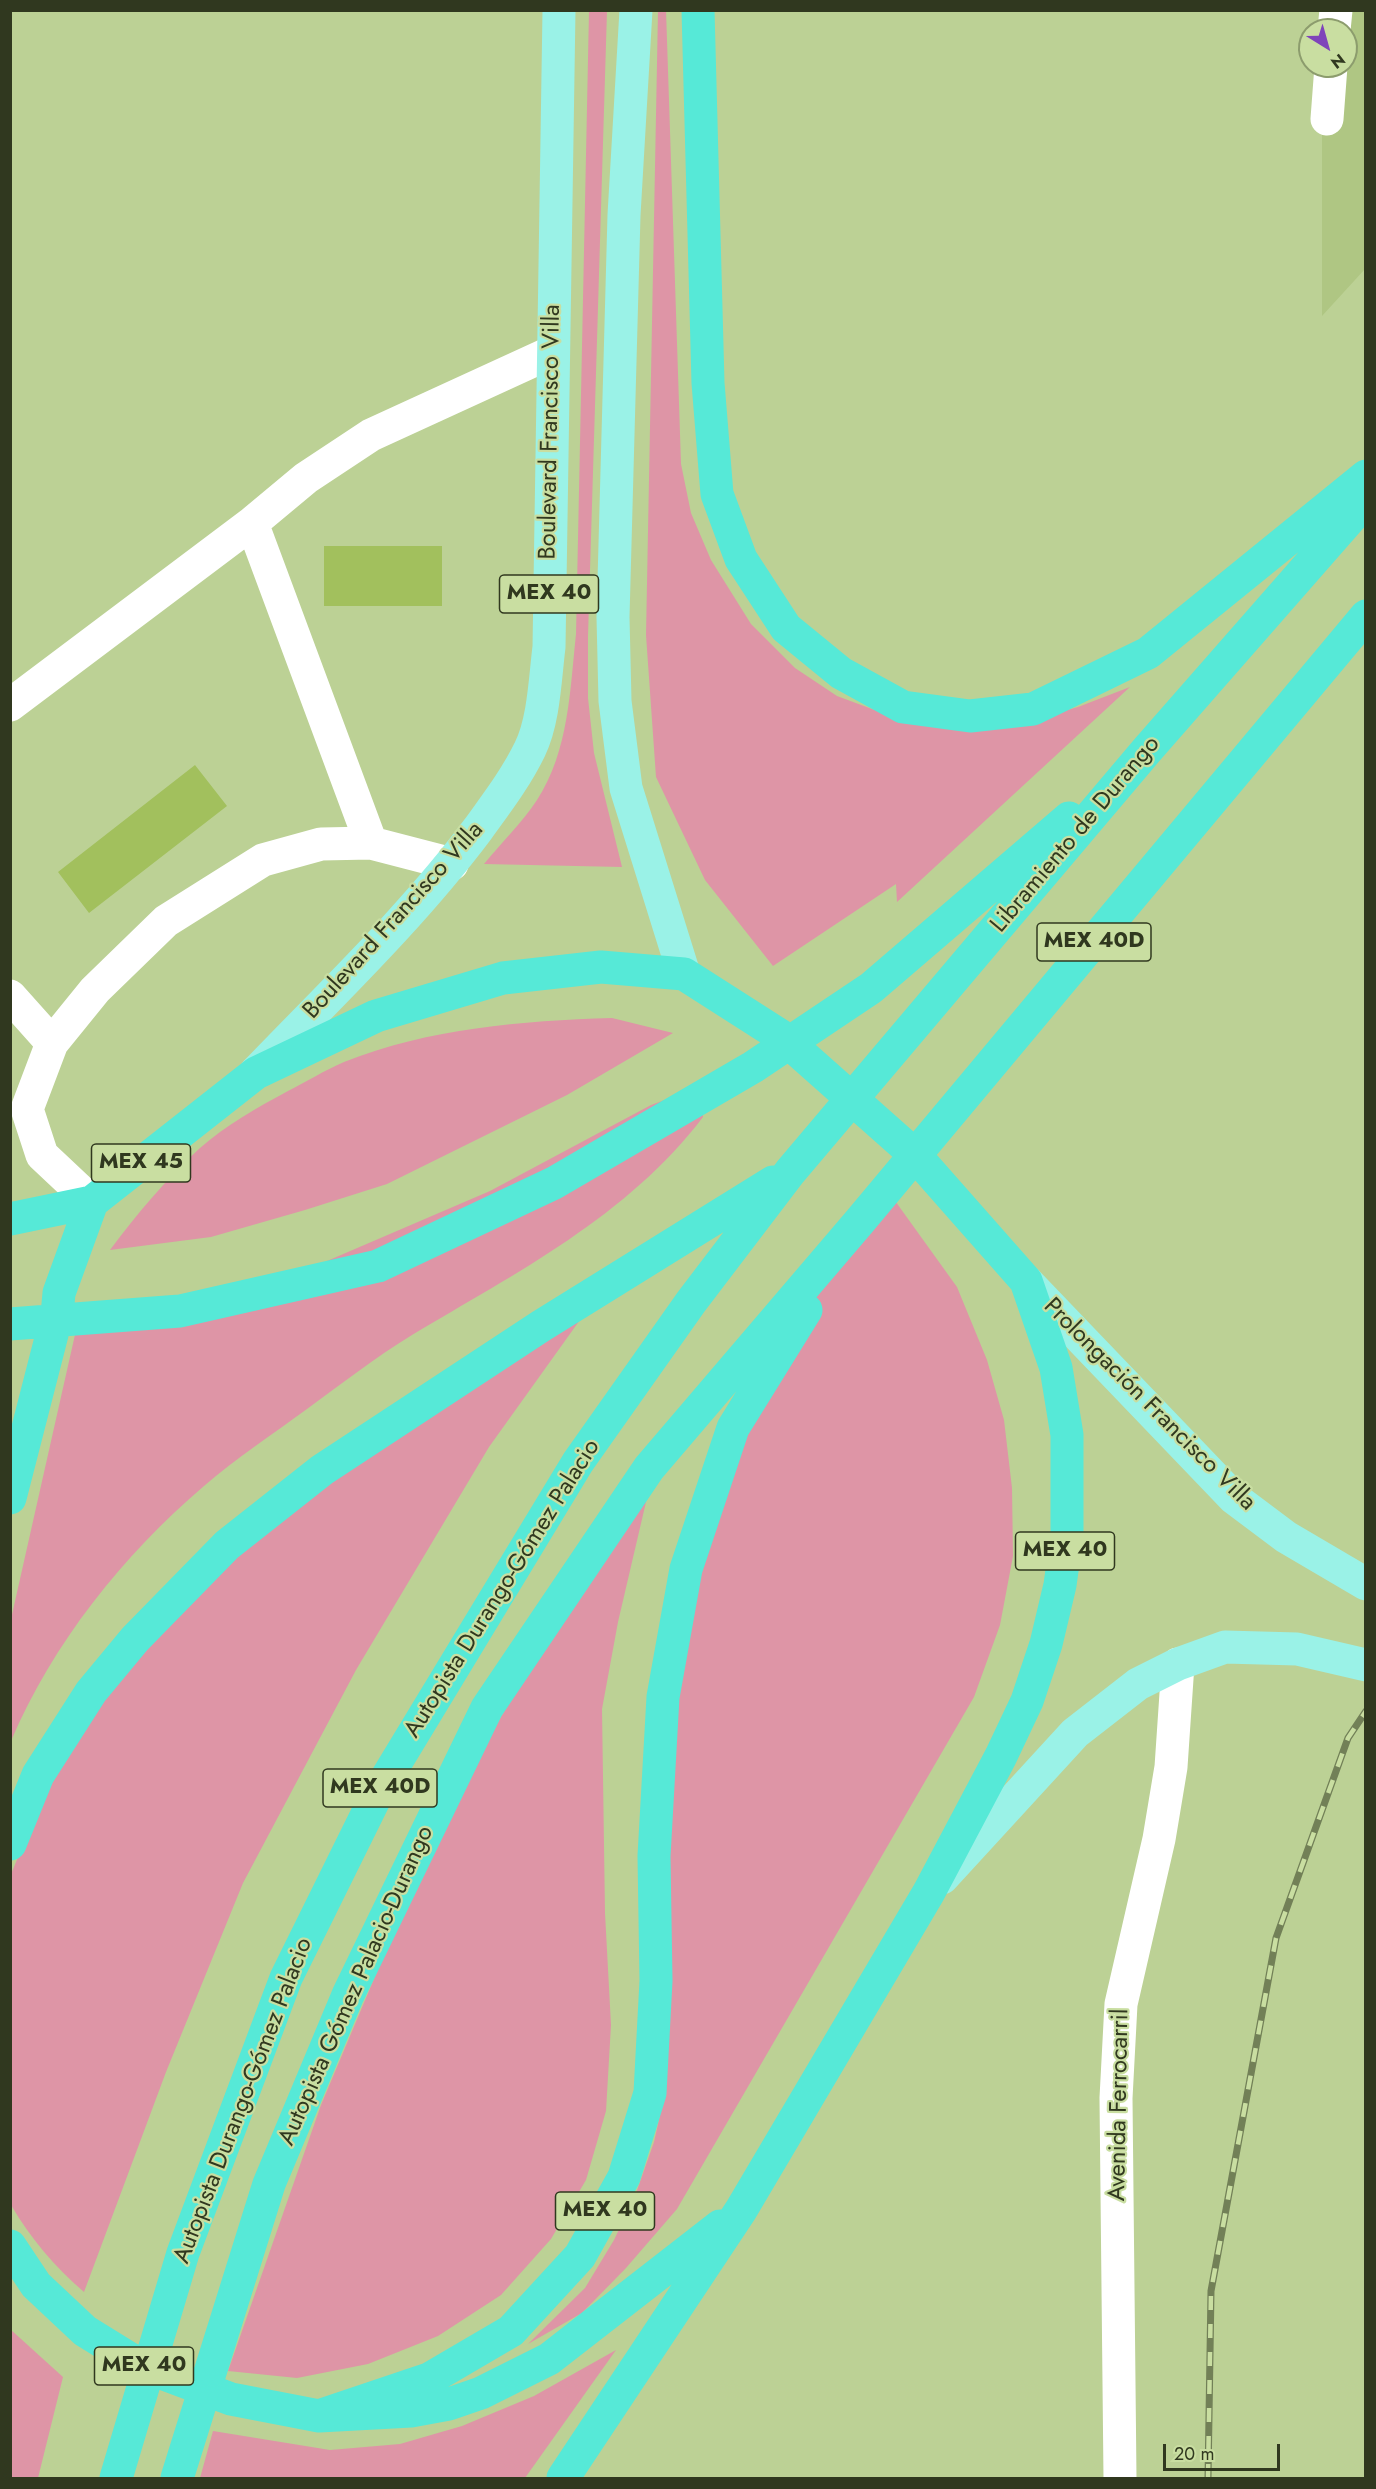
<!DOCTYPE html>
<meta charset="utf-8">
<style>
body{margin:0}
#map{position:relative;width:1376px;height:2489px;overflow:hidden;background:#bcd195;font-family:Jost,sans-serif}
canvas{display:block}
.frame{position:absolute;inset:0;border:12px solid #30381f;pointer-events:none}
.north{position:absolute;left:1298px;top:18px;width:60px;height:60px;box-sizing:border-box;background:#c9dea1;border:2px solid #8c9c6d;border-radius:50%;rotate:143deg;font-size:16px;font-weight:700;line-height:24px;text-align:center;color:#30381f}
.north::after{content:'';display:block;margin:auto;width:21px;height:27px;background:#7f44ba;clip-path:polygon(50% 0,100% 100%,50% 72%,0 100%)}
.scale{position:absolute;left:1163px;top:2444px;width:117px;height:27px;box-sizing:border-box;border:3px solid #30381f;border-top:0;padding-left:8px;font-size:18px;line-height:21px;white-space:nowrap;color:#30381f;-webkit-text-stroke:4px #c9dea1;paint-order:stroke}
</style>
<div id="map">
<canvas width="1376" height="2489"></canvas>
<div class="frame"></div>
<div class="north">N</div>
<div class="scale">20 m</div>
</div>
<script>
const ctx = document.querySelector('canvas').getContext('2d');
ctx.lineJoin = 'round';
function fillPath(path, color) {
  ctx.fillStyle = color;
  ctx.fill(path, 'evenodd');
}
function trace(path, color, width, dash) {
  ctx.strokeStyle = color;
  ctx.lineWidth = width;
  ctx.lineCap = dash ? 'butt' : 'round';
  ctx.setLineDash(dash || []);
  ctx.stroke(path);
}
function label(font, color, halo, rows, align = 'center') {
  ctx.font = font + ' Jost,sans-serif';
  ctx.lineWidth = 4.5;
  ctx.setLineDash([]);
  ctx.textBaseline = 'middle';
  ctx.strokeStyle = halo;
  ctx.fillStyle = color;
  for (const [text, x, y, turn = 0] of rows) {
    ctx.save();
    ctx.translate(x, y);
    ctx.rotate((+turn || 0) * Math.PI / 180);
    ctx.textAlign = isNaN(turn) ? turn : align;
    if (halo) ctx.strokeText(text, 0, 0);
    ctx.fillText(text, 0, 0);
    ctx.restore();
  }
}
fillPath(new Path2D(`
 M 1323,11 L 1365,11 L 1365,269 L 1322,316 L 1322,66 L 1346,66 L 1346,30 Z`), '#afc683');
fillPath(new Path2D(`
 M 666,10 L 681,464 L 691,513 L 711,560 L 751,624 L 795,668 L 837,696 L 880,712 L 1013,725 L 1078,707 L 1130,687 L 897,902 L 896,884 L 773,966 L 705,880 L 656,777 L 646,635 L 658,11 Z
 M 589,11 L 607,11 L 588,636 L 588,698 L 594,753 L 622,867 L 484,864 C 501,843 522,823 537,800 C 569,751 570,689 576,634 Z
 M 612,1018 L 673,1033 L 567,1095 L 387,1184 L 305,1210 L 211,1237 L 110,1250 C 137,1214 166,1179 200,1148 C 225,1126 258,1107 288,1091 C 306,1082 325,1070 344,1062 C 430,1028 521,1021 612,1018 Z
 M 681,1094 L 702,1098 L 703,1117 C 628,1216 516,1273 412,1335 C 376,1357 341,1384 307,1409 C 273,1434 236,1458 204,1486 C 123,1555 53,1643 11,1741 L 11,1619 L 81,1308 L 193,1293 L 306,1270 L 490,1191 L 651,1105 Z
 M 893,1198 L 957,1287 L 987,1360 L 1004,1420 L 1012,1488 L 1013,1556 L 1000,1625 L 974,1697 L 677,2209 L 626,2268 L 582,2313 L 528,2344 L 585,2288 L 614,2240 L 635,2196 L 654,2142 L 666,2088 L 671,1716 L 696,1564 L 745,1426 L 785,1344 L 833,1271 Z
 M 605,1285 L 489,1447 L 356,1670 L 243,1883 L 166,2072 L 84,2292 C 54,2266 31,2239 11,2205 L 11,1874 L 40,1805 L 83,1723 L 188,1583 Z
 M 660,1442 L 618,1622 L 602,1709 L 605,1913 L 611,2025 L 606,2111 L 586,2180 L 551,2239 L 501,2295 L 438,2336 L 368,2364 L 297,2378 L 228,2371 L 321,2105 L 429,1848 L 552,1624 Z
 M 10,2329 L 63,2377 L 38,2478 L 11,2478 Z
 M 616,2350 L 525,2478 L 200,2478 L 213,2431 L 330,2450 L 400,2444 L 462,2426 L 534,2396 Z`), '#de95a6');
fillPath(new Path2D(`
 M 324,546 L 442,546 L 442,606 L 324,606 Z
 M 195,765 L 227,806 L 89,913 L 58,872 Z`), '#a2c05d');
trace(new Path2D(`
 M 1334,30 L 1336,10
 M 1327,119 L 1331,66
 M 252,523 L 371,843
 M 10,705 L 252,523 L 306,478 L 371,435 L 552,352
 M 10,996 L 52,1043
 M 92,1202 L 42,1155 L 27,1109 L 52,1043 L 95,990 L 166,921 L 263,860 L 321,844 L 371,843 L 452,864
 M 1120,2478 L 1116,2098 L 1121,2004 L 1159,1839 L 1171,1767 L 1178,1664`), '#fff', 33);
trace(new Path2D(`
 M 636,10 L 624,215 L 613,617 L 615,701 L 626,788 L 684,974
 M 256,1072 C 332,993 412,917 478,829 C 496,804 516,778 530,749 C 544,720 545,679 549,647 L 559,10
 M 1026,1281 L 1234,1498 L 1286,1537 L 1366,1584
 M 942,1878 L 1075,1733 L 1138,1684 L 1178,1664 L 1225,1647 L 1297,1649 L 1366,1665`), '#9af2e7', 33);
trace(new Path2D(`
 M 698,10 L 708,383 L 717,494 L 741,559 L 786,628 L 841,673 L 903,707 L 970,716 L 1033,709 L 1148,653 L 1366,476
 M 10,1219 L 92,1202 L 256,1073 L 376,1016 L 503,978 L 601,967 L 684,974 L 781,1036 L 914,1154 L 1026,1281 L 1056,1368 L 1067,1435 L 1067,1534 L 1060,1585 L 1046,1644 L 1027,1701 L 1001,1756 L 929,1892 L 741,2210 L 563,2478
 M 10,1324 L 180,1311 L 378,1266 L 554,1183 L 753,1067 L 871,988 L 1069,818
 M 10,1498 L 57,1315 L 59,1293 L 92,1202
 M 10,1844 L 38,1775 L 91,1692 L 135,1639 L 227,1545 L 322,1470 L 541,1326 L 773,1182
 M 10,2246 L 36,2285 L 85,2331 L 140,2365 L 231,2399 L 319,2416 L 411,2411 L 449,2404 L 481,2393 L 549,2359 L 720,2226
 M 319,2416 L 429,2379 L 511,2331 L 580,2256 L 624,2177 L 650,2093 L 656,1981 L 654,1856 L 663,1697 L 686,1569 L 733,1428 L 806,1310
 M 116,2478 L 183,2253 L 286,1978 L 378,1792 L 578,1462 L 691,1302 L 790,1172 L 1147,750 L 1366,500
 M 177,2478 L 269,2184 L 348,1995 L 487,1708 L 649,1468 L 860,1221 L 1366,616`), '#56e9d7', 33);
const rail = new Path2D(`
 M 1208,2478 L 1211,2291 L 1276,1938 L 1348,1738 L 1366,1711`);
trace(rail, '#728057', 7);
trace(rail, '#c9dea1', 4.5, [14]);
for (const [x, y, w] of [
 [549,594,99],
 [1094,942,114],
 [141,1163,99],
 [1065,1551,99],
 [380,1788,114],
 [605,2211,99],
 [144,2366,99]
]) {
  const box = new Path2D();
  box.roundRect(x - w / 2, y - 19, w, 38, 4.5);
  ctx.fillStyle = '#c9dea1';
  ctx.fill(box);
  trace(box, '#30381f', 1.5);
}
label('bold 22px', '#30381f', null, [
 ["MEX 40",549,594],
 ["MEX 40D",1094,942],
 ["MEX 45",141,1163],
 ["MEX 40",1065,1551],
 ["MEX 40D",380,1788],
 ["MEX 40",605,2211],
 ["MEX 40",144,2366]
]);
label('24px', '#30381f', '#c9dea1', [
 ["Boulevard Francisco Villa",551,432,-89],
 ["Libramiento de Durango",1076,835,-50],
 ["Boulevard Francisco Villa",394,921,-48],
 ["Prolongación Francisco Villa",1149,1405,45],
 ["Autopista Durango-Gómez Palacio",503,1589,-58],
 ["Autopista Gómez Palacio-Durango",357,1986,-66],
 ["Autopista Durango-Gómez Palacio",244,2101,-69],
 ["Avenida Ferrocarril",1120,2105,-89]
]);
</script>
